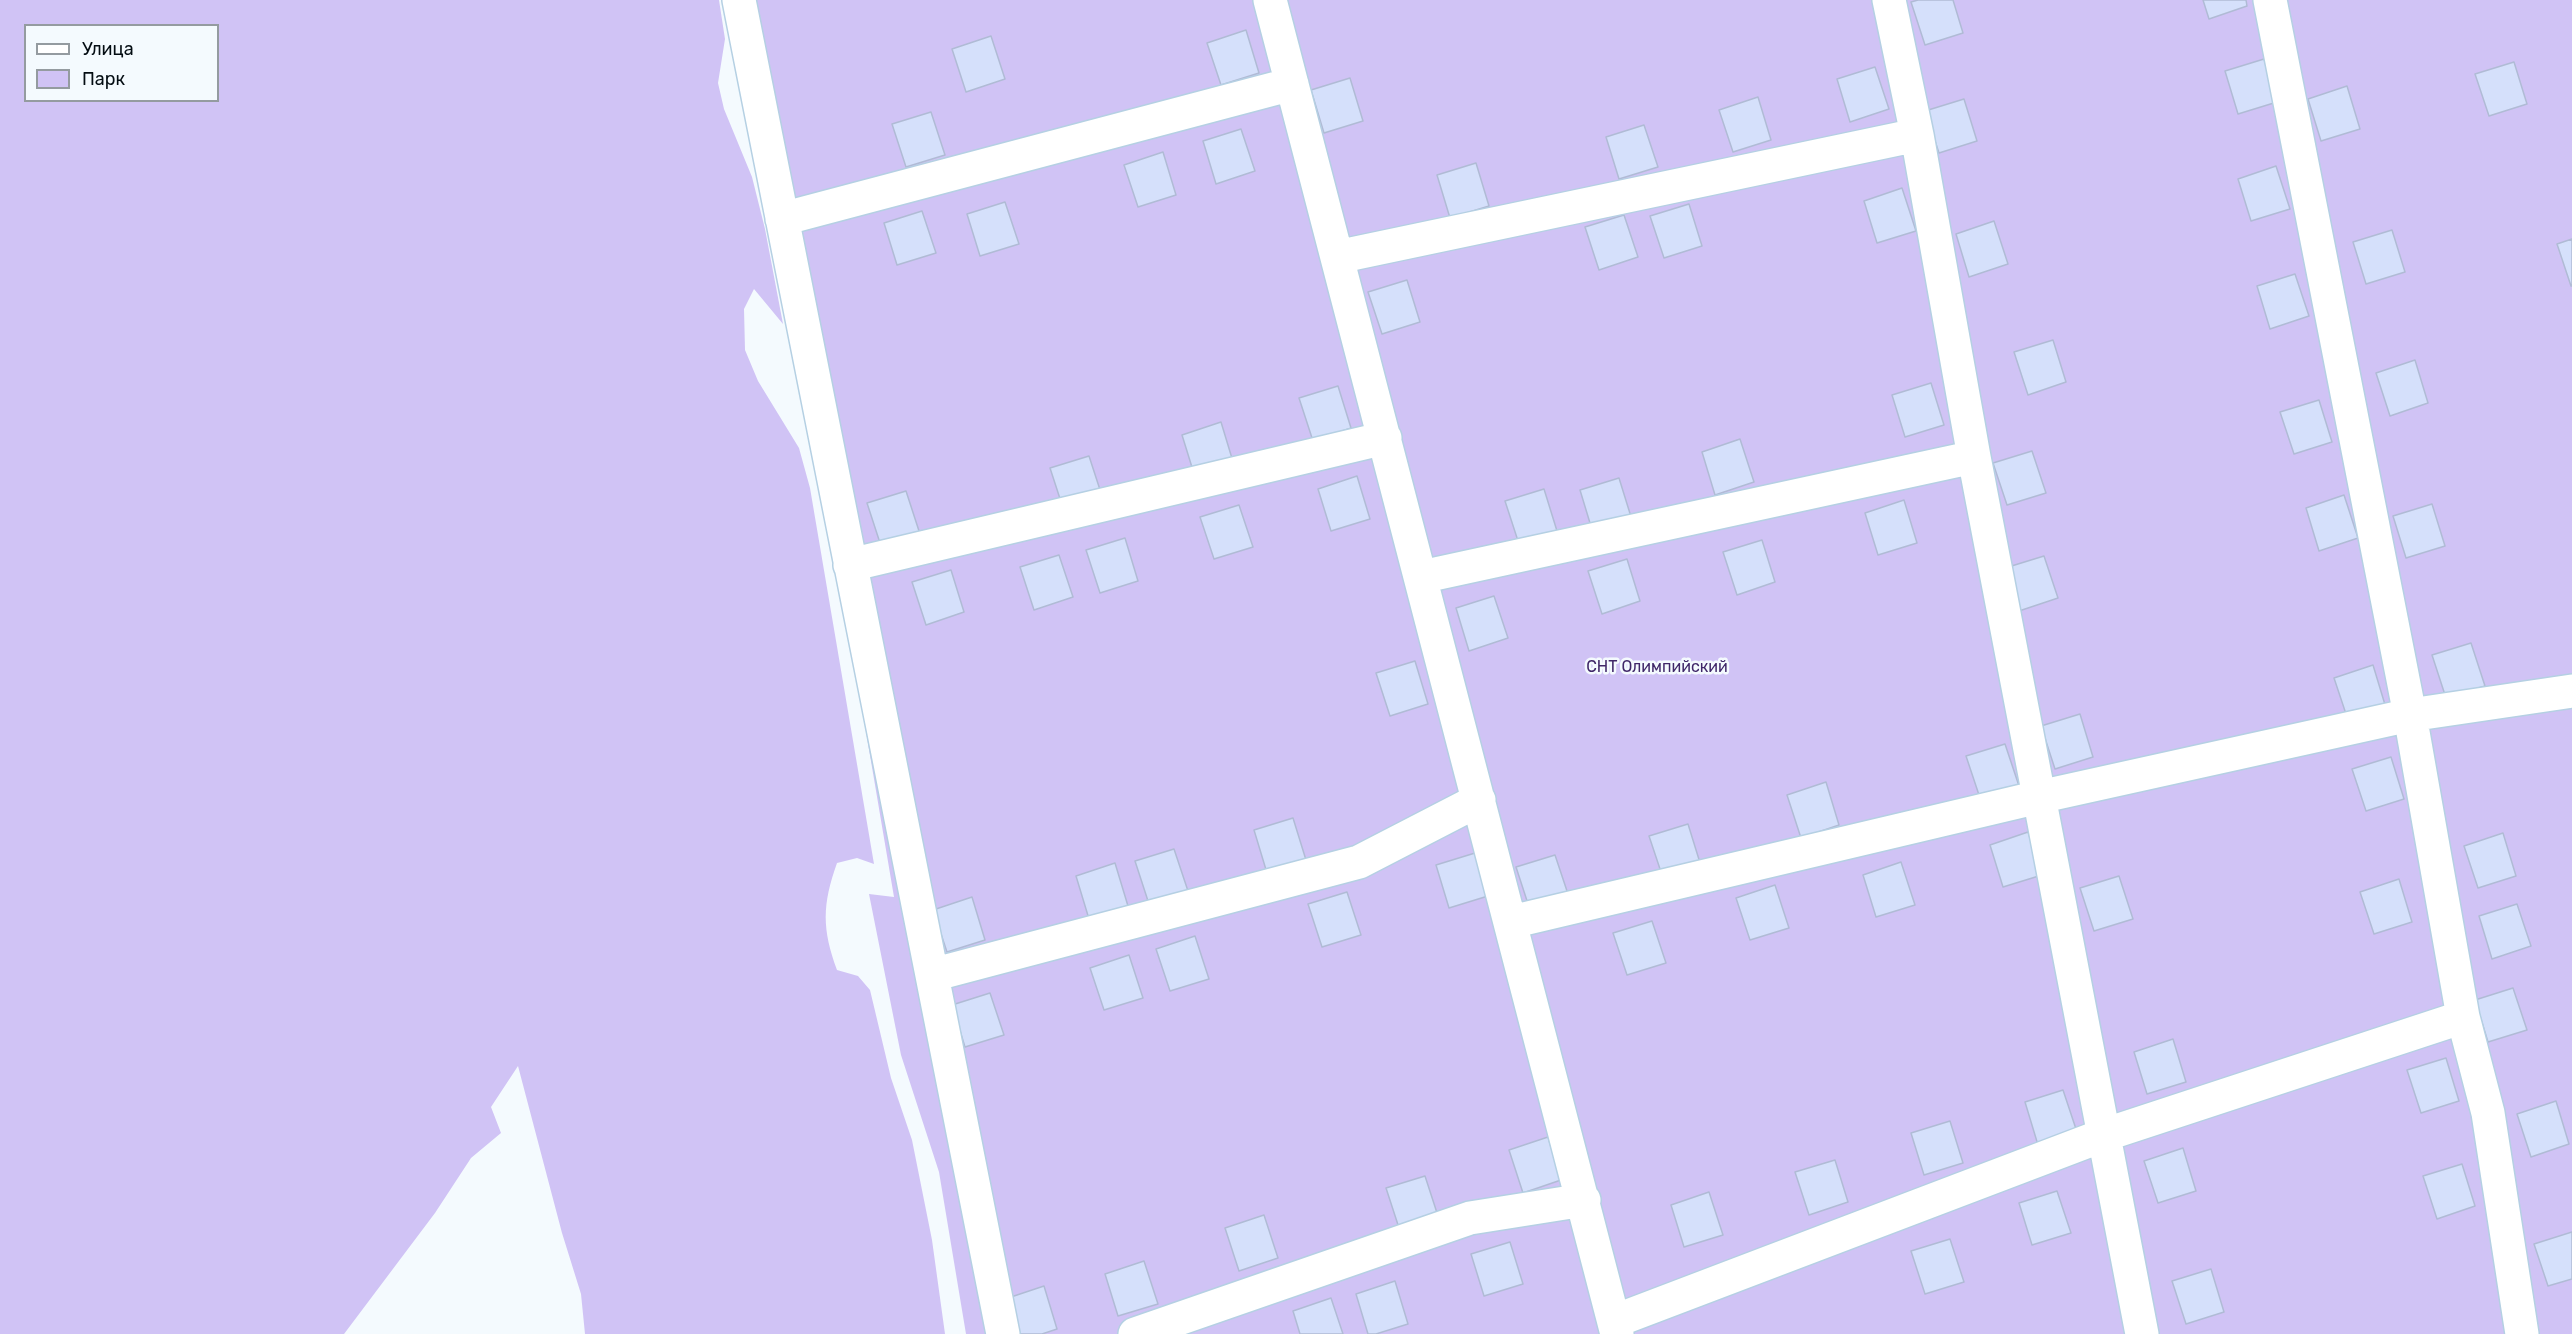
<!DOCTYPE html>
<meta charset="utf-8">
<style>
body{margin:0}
#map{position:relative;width:2572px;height:1334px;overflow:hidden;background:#f4fafe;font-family:Rubik,sans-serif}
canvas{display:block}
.legend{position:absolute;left:24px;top:24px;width:195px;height:78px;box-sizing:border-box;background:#f4fafe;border:2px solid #949ba0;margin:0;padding:8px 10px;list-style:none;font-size:18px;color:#040d13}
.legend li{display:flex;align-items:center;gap:12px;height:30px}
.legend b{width:30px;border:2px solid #949ba0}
</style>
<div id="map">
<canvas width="2572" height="1334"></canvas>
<ul class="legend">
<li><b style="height:8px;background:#fff"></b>Улица</li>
<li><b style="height:16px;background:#d0c3f5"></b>Парк</li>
</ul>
</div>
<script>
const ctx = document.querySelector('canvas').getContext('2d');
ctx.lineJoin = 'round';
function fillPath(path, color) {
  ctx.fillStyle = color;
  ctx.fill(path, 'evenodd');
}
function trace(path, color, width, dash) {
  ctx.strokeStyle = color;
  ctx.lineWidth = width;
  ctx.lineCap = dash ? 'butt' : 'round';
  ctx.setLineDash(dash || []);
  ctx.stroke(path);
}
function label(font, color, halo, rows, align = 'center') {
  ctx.font = font + ' Rubik,sans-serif';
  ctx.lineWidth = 5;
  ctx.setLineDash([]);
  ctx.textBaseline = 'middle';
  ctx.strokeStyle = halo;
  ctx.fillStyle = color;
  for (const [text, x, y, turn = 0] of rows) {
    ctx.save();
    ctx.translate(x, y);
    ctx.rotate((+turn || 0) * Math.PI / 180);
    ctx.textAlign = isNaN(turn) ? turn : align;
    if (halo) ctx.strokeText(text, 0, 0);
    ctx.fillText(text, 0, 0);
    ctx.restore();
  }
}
fillPath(new Path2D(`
 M 0,0 L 719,0 L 725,39 L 718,83 L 724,109 L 752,177 L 765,229 L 783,324 L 754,289 L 744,309 L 745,350 L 758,381 L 799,448 L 810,488 L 874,864 L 857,858 L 837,863 C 822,905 822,929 837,970 L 858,976 L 870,990 L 891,1078 L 912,1140 L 932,1240 L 945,1334 L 585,1334 L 581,1294 L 562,1233 L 518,1066 L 491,1107 L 501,1133 L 471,1158 L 435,1213 L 344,1334 L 0,1334 ZM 26,26 L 218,26 L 218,100 L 26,100 Z
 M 742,0 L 2572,0 L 2572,1334 L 966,1334 L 939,1172 L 901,1055 L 869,894 L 894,897 Z`), '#d0c3f5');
const building = new Path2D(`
 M 1918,0 L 1953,0 L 1963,33 L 1925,45 L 1911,2 Z
 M 2203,0 L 2246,0 L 2247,6 L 2209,19 Z
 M 1246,30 L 1259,73 L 1221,85 L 1207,43 Z
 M 991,36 L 1005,79 L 966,92 L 952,49 Z
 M 2264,59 L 2277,102 L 2238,114 L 2225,71 Z
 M 2514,62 L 2527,104 L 2489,116 L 2475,74 Z
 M 1875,67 L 1889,109 L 1850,122 L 1837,79 Z
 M 1350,78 L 1363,121 L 1324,133 L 1311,90 Z
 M 2347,86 L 2360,129 L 2321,141 L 2308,99 Z
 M 1758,97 L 1771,140 L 1733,152 L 1719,110 Z
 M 1964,99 L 1977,141 L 1939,153 L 1925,111 Z
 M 931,112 L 945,155 L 906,167 L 892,124 Z
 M 1644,125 L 1658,167 L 1619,179 L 1606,137 Z
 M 1241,129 L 1255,171 L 1216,184 L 1203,141 Z
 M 1163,152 L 1176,195 L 1138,207 L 1124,165 Z
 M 1476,163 L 1489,206 L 1450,218 L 1437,175 Z
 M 2276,166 L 2290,209 L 2251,221 L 2238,179 Z
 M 1902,188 L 1916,231 L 1877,243 L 1864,201 Z
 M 1005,202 L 1019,244 L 980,256 L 967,214 Z
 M 1689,204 L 1702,246 L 1664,258 L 1650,216 Z
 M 922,211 L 936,253 L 897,265 L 884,223 Z
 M 1624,215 L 1638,257 L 1599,270 L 1585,227 Z
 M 1994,221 L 2008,264 L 1969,277 L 1956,234 Z
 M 2392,230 L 2405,272 L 2366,284 L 2353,242 Z
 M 2572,239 L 2572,286 L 2571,286 L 2557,244 Z
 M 2295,274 L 2309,316 L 2270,329 L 2257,286 Z
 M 1407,280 L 1420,322 L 1382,334 L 1368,292 Z
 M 2053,340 L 2066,382 L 2028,395 L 2014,352 Z
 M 2415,360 L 2428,403 L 2390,416 L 2376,373 Z
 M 1931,383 L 1944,425 L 1905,437 L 1892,395 Z
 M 1338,386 L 1351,428 L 1313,441 L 1299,398 Z
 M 2319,400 L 2332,442 L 2294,454 L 2280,412 Z
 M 1221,422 L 1234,465 L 1195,477 L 1182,435 Z
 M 1740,439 L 1754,482 L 1715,495 L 1702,452 Z
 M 2032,451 L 2046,493 L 2007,505 L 1993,463 Z
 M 1089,456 L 1103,499 L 1064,511 L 1050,468 Z
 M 1357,476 L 1370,519 L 1331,531 L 1318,489 Z
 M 1619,478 L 1632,520 L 1593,533 L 1580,490 Z
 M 1544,489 L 1557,531 L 1519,544 L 1505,501 Z
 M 906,491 L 920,534 L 881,546 L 867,503 Z
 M 2344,495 L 2358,538 L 2319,551 L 2306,508 Z
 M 1904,500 L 1917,543 L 1878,555 L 1865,513 Z
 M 2432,504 L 2445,546 L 2406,558 L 2393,516 Z
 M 1239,505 L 1253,547 L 1214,559 L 1200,517 Z
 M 1125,538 L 1138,581 L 1100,593 L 1086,550 Z
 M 1762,540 L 1775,582 L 1737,595 L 1723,552 Z
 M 1059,555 L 1073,597 L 1034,610 L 1020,567 Z
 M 2044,556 L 2058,598 L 2019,611 L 2005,568 Z
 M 1627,559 L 1640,601 L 1602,614 L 1588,571 Z
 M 951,570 L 964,612 L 926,625 L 912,582 Z
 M 1494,596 L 1508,638 L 1469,651 L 1456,608 Z
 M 2471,643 L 2485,686 L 2446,698 L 2432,655 Z
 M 1415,661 L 1428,704 L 1390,716 L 1376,673 Z
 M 2373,665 L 2386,708 L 2348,720 L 2334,678 Z
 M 2080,714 L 2093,757 L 2055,769 L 2041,726 Z
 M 2005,744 L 2019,786 L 1980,798 L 1966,756 Z
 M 2391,757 L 2404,799 L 2366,811 L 2352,769 Z
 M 1826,782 L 1839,825 L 1801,838 L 1787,795 Z
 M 1293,818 L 1306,860 L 1267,873 L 1254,830 Z
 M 1688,824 L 1701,866 L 1663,878 L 1649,836 Z
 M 2028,832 L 2042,875 L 2003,887 L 1990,845 Z
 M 2503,833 L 2516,876 L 2478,888 L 2464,846 Z
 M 1174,849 L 1188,891 L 1149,904 L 1135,861 Z
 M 1475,853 L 1488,896 L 1449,908 L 1436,865 Z
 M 1555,855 L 1569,897 L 1530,910 L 1516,867 Z
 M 1901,862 L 1915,905 L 1876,917 L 1863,875 Z
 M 1115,863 L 1128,906 L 1089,919 L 1076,876 Z
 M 2119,876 L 2133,919 L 2094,931 L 2080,888 Z
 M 2399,879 L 2412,922 L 2374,934 L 2360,892 Z
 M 1775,885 L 1789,928 L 1750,940 L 1736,898 Z
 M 1347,892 L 1361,935 L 1322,947 L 1308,904 Z
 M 972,897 L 985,940 L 947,952 L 933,910 Z
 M 2517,904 L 2531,946 L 2492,959 L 2479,916 Z
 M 1652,921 L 1666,963 L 1627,975 L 1613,933 Z
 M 1195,936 L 1209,979 L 1170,991 L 1156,949 Z
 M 1129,955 L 1143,998 L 1104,1010 L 1090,968 Z
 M 2513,988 L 2527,1030 L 2488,1042 L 2475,1000 Z
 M 990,993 L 1004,1035 L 965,1047 L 952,1005 Z
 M 2173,1039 L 2186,1082 L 2147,1094 L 2134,1052 Z
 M 2446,1058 L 2459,1101 L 2421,1113 L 2407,1070 Z
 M 2063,1090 L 2077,1132 L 2038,1145 L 2025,1102 Z
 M 2556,1101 L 2569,1144 L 2531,1157 L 2517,1114 Z
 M 1950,1121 L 1963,1163 L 1924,1175 L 1911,1133 Z
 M 1548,1137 L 1561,1180 L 1523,1193 L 1509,1150 Z
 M 2183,1148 L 2196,1191 L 2158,1203 L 2144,1161 Z
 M 1835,1160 L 1848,1202 L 1809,1215 L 1795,1172 Z
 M 2462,1164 L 2475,1206 L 2437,1219 L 2423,1176 Z
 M 1425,1176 L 1439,1219 L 1400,1231 L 1386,1188 Z
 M 2057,1191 L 2071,1233 L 2032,1245 L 2019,1203 Z
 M 1709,1192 L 1723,1235 L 1684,1247 L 1671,1205 Z
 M 1264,1215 L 1278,1258 L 1239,1271 L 1225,1228 Z
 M 2572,1232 L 2572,1279 L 2548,1286 L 2534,1244 Z
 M 1950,1239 L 1964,1282 L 1925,1294 L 1911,1251 Z
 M 1510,1242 L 1523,1284 L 1484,1296 L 1471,1254 Z
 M 1144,1261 L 1158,1304 L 1118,1316 L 1105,1274 Z
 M 2211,1269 L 2224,1312 L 2186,1324 L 2172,1281 Z
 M 1395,1281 L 1408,1324 L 1376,1334 L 1368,1334 L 1356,1294 Z
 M 1044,1286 L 1057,1329 L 1042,1334 L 1016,1334 L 1005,1299 Z
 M 1331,1298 L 1343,1334 L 1300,1334 L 1293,1311 Z`);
fillPath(building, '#d5e0fb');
trace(building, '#b0bbd5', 1.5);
const minor = new Path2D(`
 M 739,0 L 1003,1334
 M 1270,0 L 1617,1334
 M 1889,0 L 1917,135 L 1974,457 L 2142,1334
 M 2270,0 L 2410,715 L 2463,1017 L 2488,1113 L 2522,1334
 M 782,219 L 1292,84
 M 1337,257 L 1917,135
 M 850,565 L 1385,438
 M 1421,577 L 1974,457
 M 1511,922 L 2039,797 L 2410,715 L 2572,691
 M 932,975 L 1359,862 L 1479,800
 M 1615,1321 L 2104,1135 L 2463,1017
 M 1135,1334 L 1470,1218 L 1584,1200`);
trace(minor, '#b5d0e3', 36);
trace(minor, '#fff', 33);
label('16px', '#402769', '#f4fafe', [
 ["СНТ Олимпийский",1657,667]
]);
</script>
